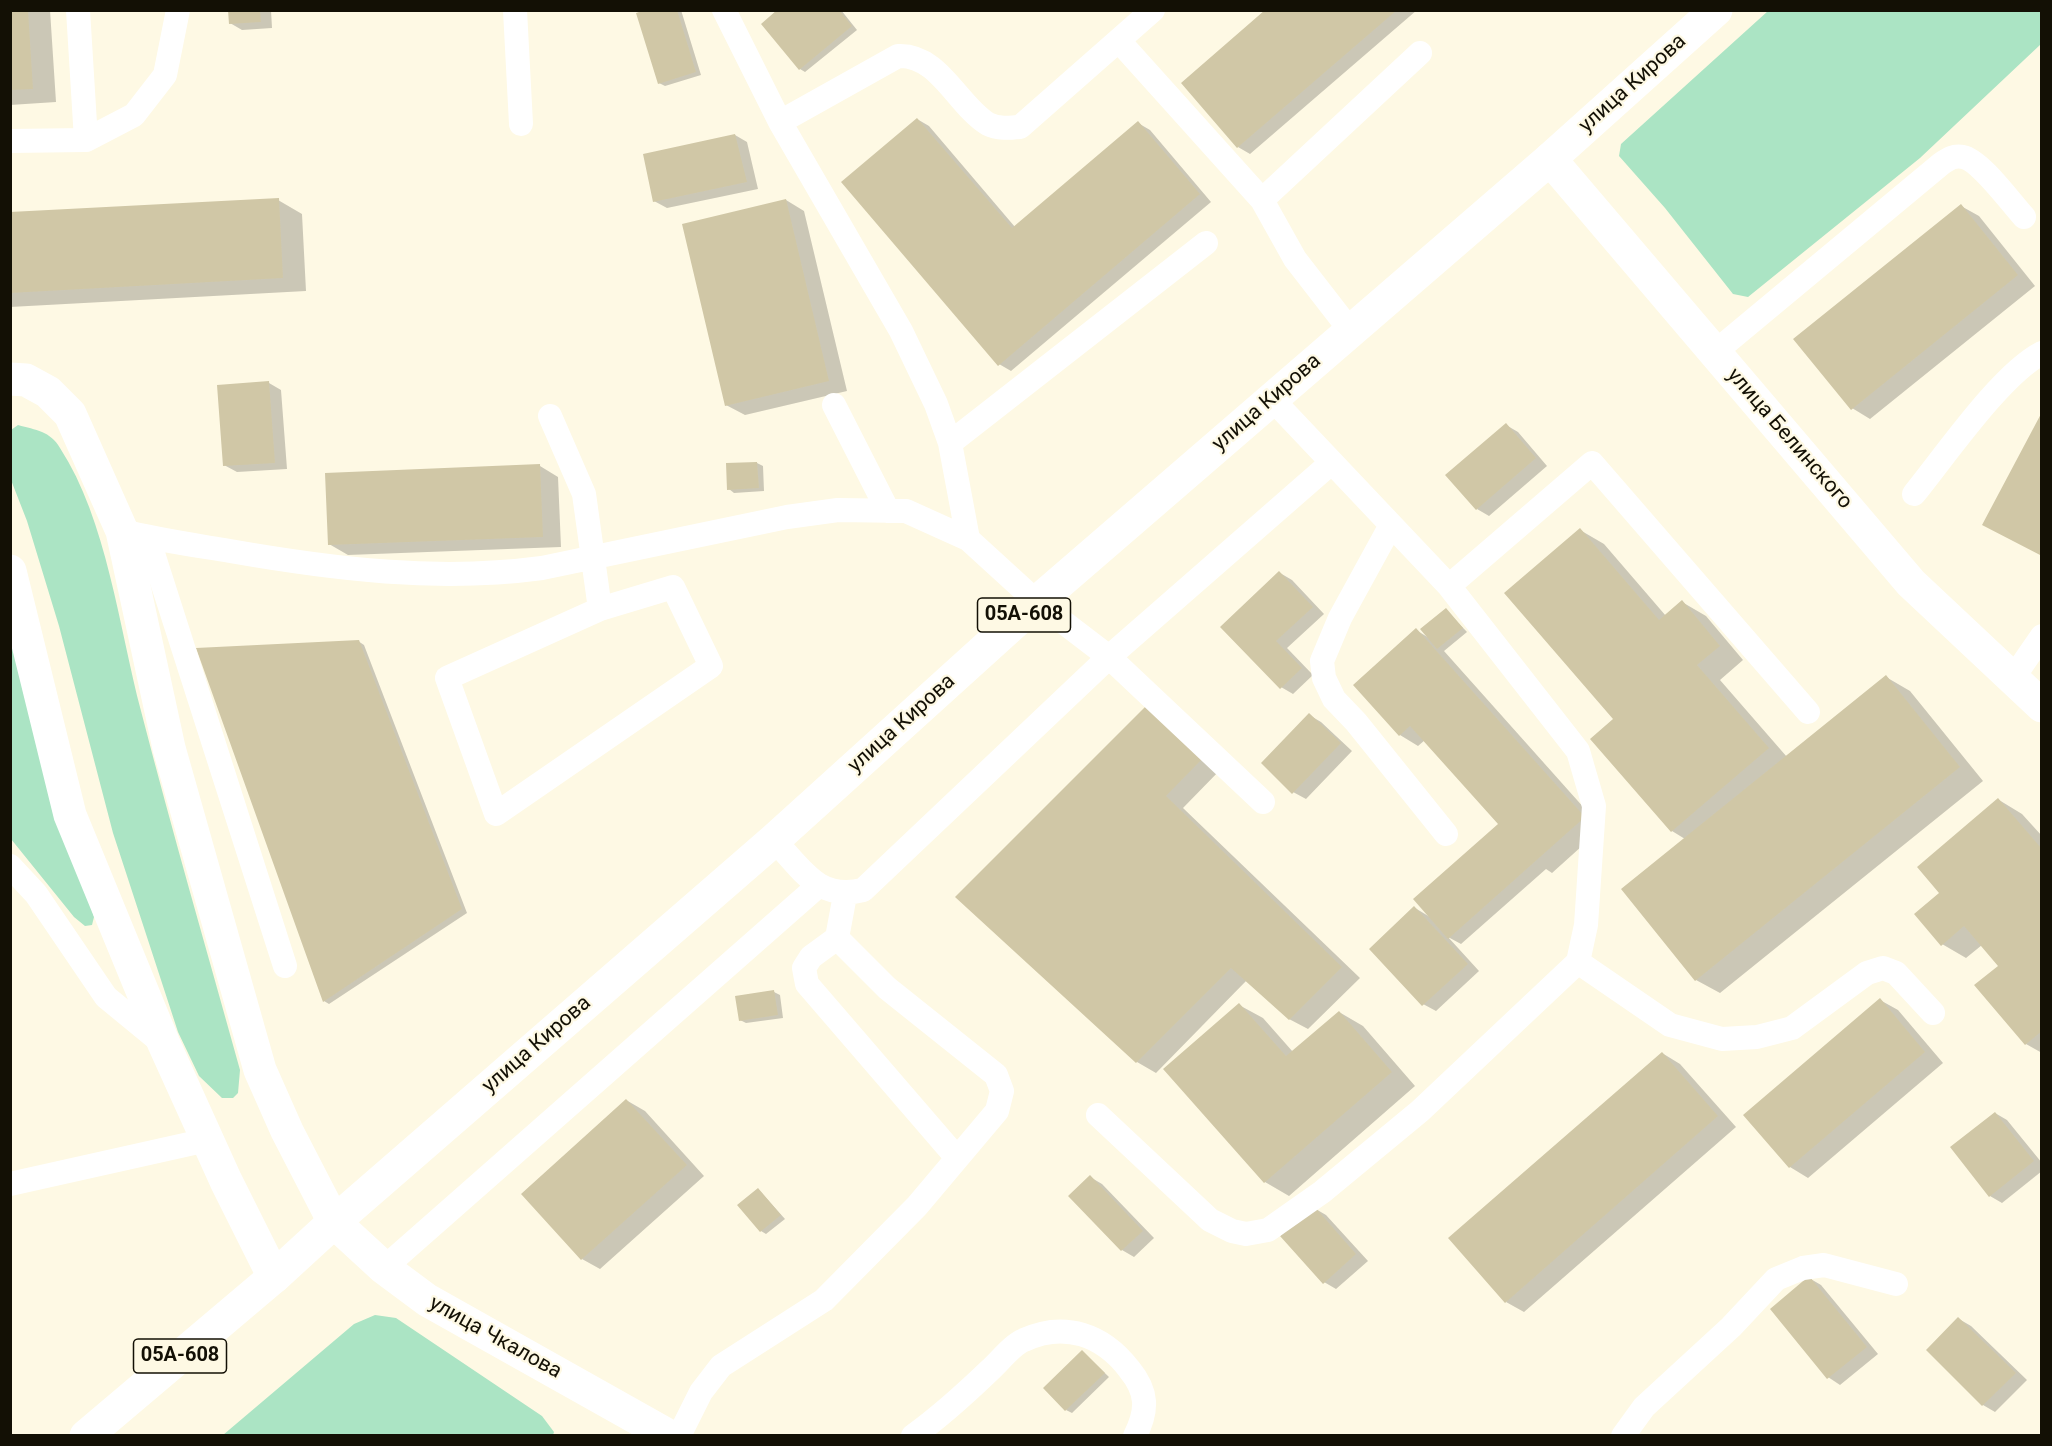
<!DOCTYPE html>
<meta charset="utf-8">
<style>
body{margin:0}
#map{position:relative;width:2052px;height:1446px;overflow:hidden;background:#fef9e4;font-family:Roboto,sans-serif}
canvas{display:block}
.frame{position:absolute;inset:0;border:12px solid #131005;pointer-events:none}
</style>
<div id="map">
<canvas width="2052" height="1446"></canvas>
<div class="frame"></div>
</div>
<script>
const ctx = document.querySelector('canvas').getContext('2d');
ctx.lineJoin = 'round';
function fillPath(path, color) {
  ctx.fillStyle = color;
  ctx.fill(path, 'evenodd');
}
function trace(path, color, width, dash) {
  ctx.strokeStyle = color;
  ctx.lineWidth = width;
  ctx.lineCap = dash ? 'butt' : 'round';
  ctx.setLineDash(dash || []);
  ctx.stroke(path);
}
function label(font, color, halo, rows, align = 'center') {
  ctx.font = font + ' Roboto,sans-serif';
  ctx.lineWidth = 4.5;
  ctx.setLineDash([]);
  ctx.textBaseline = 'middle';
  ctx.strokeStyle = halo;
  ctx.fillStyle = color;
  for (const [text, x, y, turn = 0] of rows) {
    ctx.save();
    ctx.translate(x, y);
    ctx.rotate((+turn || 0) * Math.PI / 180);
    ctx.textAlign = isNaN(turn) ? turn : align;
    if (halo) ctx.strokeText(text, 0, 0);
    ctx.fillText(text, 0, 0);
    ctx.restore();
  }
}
fillPath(new Path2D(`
 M 1768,11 L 2041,11 L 2041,44 L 1920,158 L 1748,297 L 1733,294 L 1665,208 L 1619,156 L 1621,144 Z
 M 18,425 C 36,430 50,431 60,448 C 107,520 119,628 141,711 C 172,831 207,951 240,1070 L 238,1093 L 233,1098 L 222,1098 L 199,1076 L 178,1032 L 113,833 L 59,626 L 27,521 L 11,480 L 11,430 Z
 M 10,624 L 94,917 L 92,925 L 85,926 L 74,917 L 11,839 Z
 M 375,1315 L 396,1318 L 542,1416 L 554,1432 L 553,1435 L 223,1435 L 354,1324 Z`), '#abe4c4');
fillPath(new Path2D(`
 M 10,10 L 50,10 L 56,102 L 10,105 Z
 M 229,10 L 271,10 L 272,28 L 242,30 L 230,23 Z
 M 650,10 L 681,10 L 701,75 L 665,86 L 659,83 Z
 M 780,10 L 841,10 L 857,30 L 805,72 L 800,69 Z
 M 1268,10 L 1417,10 L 1250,154 L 1238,147 Z
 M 917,119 L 929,126 L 1015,227 L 1138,123 L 1150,130 L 1211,202 L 1011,371 L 999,364 Z
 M 735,135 L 747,142 L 758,189 L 667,208 L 654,201 Z
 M 278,200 L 302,214 L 306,291 L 10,307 L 10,214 Z
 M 786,200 L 804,211 L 847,391 L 745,415 L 726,405 Z
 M 1961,206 L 1979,216 L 2035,286 L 1870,419 L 1852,408 Z
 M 269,383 L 281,390 L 287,469 L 237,472 L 224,465 Z
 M 1506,425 L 1518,432 L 1547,466 L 1489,516 L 1477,509 Z
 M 757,463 L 763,466 L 764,491 L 734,493 L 729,489 Z
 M 540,466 L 558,477 L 561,547 L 348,555 L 329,544 Z
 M 1580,530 L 1604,544 L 1666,616 L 1682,602 L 1706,616 L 1743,660 L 1720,680 L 1787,757 L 1886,677 L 1910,691 L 1983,781 L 1720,993 L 1696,980 L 1685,839 L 1672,831 L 1615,719 Z
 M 1280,573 L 1292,580 L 1324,614 L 1287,648 L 1313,675 L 1293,694 L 1281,687 L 1223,627 Z
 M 1446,610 L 1467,632 L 1444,651 L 1602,828 L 1552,873 L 1546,869 L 1461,944 L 1448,937 L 1479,971 L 1436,1011 L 1423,1004 L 1415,908 L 1430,917 L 1504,830 L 1425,740 L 1418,746 L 1400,735 L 1416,630 L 1429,638 Z
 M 358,641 L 364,645 L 467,913 L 329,1004 L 324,1001 Z
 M 1148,707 L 1223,767 L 1183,808 L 1360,978 L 1308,1029 L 1289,1019 L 1247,980 L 1156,1073 L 1137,1062 L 957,897 Z
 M 1309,715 L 1321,722 L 1352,751 L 1306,799 L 1293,792 Z
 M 1999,800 L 2022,814 L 2042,836 L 2042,1053 L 2026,1044 L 2000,966 L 1982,945 L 1966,958 L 1942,944 Z
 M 774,992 L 780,995 L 783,1018 L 746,1023 L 740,1020 Z
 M 1880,1000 L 1898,1010 L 1943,1063 L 1808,1178 L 1790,1167 L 1745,1115 Z
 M 1239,1005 L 1263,1018 L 1293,1052 L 1339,1012 L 1363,1026 L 1415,1086 L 1289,1196 L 1265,1182 L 1165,1069 Z
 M 1662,1053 L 1680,1064 L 1736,1127 L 1524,1312 L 1506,1302 Z
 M 626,1100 L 645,1111 L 704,1176 L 600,1269 L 582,1259 Z
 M 1995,1113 L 2007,1120 L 2042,1163 L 2042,1171 L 2002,1203 L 1990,1196 Z
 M 1090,1177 L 1102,1184 L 1154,1238 L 1134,1257 L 1122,1250 L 1070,1196 Z
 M 759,1190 L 785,1219 L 766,1234 L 761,1231 Z
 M 1314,1208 L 1326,1215 L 1368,1261 L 1336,1289 L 1324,1282 Z
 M 1809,1278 L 1821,1285 L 1878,1354 L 1840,1385 L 1828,1377 Z
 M 1959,1319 L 1971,1326 L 2027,1380 L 1995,1412 L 1983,1405 Z
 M 1083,1352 L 1109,1377 L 1072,1413 L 1066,1410 Z`), '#0003');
fillPath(new Path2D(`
 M 10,10 L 28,10 L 33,89 L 10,90 Z
 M 228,10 L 260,10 L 261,22 L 229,24 Z
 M 645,10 L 677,10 L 696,72 L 658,84 L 636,13 Z
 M 777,10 L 839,10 L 852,26 L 799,70 L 761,24 Z
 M 1265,10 L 1397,10 L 1237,148 L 1181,83 Z
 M 917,118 L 1012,228 L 1138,121 L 1200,194 L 998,366 L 841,182 Z
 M 735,134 L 747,182 L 653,202 L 643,154 Z
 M 279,198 L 283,278 L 10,293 L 10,212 Z
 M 786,199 L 829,381 L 725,406 L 682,224 Z
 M 1961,204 L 2018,275 L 1851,410 L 1793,339 Z
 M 269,381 L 275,463 L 223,466 L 217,385 Z
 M 2042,412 L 2042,556 L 1982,525 Z
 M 1506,423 L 1536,458 L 1476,510 L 1445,475 Z
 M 757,462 L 759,488 L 727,490 L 726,463 Z
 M 540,464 L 543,537 L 328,545 L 325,473 Z
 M 1580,528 L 1659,620 L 1682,600 L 1720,646 L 1697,665 L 1769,748 L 1671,832 L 1590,739 L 1613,719 L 1504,593 Z
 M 1279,571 L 1313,607 L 1276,641 L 1302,668 L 1280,689 L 1220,627 Z
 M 1446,608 L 1463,628 L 1437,649 L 1420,629 Z
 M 1416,628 L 1585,817 L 1448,939 L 1413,899 L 1498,824 L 1410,726 L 1399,736 L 1353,685 Z
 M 359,640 L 462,909 L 323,1002 L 196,648 Z
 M 1886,675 L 1960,767 L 1695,981 L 1621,889 Z
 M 1147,705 L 1206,755 L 1166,796 L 1342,967 L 1289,1020 L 1231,968 L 1136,1063 L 955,897 Z
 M 1309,713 L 1341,743 L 1292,794 L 1261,763 Z
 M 1998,798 L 2042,849 L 2042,1031 L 2025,1045 L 1974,985 L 1998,966 L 1964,926 L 1941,946 L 1914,914 L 1939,893 L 1917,867 Z
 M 1414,906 L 1468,964 L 1422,1006 L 1369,949 Z
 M 774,990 L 778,1015 L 739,1021 L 735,996 Z
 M 1880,998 L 1925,1052 L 1789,1168 L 1743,1115 Z
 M 1239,1003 L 1286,1056 L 1339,1011 L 1392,1072 L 1264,1183 L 1163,1069 Z
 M 1662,1052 L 1718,1116 L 1505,1303 L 1448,1238 Z
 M 626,1099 L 687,1165 L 581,1260 L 521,1194 Z
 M 1995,1112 L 2034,1161 L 1989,1197 L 1950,1147 Z
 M 1090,1175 L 1143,1231 L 1121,1251 L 1068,1196 Z
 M 758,1188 L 781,1215 L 760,1232 L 737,1205 Z
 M 1314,1206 L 1356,1254 L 1323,1284 L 1280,1236 Z
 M 1809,1276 L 1867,1347 L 1827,1379 L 1770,1309 Z
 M 1958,1317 L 2016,1373 L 1982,1406 L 1926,1350 Z
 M 1082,1350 L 1105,1373 L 1065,1411 L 1043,1388 Z`), '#d0c7a6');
trace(new Path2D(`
 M 78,10 L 86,140
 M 515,10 L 521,124
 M 724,10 L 780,122 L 901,331 L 936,404 L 950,443 L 968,539
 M 1119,41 L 1262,200 L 1295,259 L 1350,330
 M 780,122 L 898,56 C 939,54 957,105 988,124 C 998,129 1009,128 1020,127 L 1153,10
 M 10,141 L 86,140 L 134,115 L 165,75 L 178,10
 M 1262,200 L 1420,53
 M 1715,352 L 1941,164 C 1948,159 1954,155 1963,157 C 1980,160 2011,203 2024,217
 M 834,405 L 888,511
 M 550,416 L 584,494 L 600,609
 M 950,443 L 1206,243
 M 1914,494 C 1945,456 2001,374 2042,353
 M 1391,525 L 1340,618 L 1322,661 L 1324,678 L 1334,699 L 1356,722 L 1446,834
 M 122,531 C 158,540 194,545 230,551 C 333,569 438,582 542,568 L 787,517 L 838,510 L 906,511 L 968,539 L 1037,602 L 1109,657 L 1263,802
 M 148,538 L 285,966
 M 1449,586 L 1592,463 L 1808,712
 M 673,587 L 711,666 L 496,814 L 447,678 L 600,609 Z
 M 2013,678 L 2042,636
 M 774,840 C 802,869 818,901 863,890 L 1109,657 L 1331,463
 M 10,866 L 36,894 L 106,997 L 162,1043
 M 837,938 L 811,957 L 804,968 L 807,984 L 957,1158
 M 1578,962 L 1670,1025 L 1722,1039 L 1757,1037 L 1792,1028 L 1867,973 L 1883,968 L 1896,973 L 1933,1013
 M 1098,1115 L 1210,1220 L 1232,1231 L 1246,1234 L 1268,1230 L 1322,1192 L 1420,1111 L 1578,962 L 1586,925 L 1594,806 L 1578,751 L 1449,586 L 1272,399
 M 10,1184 L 207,1140
 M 384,1268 L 818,886
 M 679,1436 L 701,1392 L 721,1366 L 824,1300 L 917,1206 L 997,1111 L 1002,1091 L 996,1075 L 887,988 L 837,938 L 845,895
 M 913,1436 C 941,1416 965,1394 990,1370 C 1000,1361 1012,1345 1024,1340 C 1065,1321 1103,1335 1129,1369 C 1148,1392 1148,1410 1135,1436
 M 1623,1436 L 1644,1407 L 1731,1327 L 1776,1279 L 1803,1268 L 1824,1265 L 1896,1284`), '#fff', 24);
trace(new Path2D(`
 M 1550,159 L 1911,583 L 2042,706
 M 10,379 L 26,380 L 48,392 L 70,414 L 122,531 L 169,748 L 260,1070 L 287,1131 L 334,1222 L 384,1268 L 427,1300 L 669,1436
 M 10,571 L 70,815 L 164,1044 L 226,1181 L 274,1277`), '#fff', 33);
trace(new Path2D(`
 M 86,1436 L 274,1277 L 334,1222 L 774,840 L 1037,602 L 1550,159 L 1716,10`), '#fff', 33);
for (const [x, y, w] of [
 [1024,615,93],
 [180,1356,93]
]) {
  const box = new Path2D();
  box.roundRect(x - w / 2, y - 17, w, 34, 4.5);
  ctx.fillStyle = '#fef9e4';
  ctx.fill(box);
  trace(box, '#131005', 1.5);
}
label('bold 20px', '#131005', null, [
 ["05А-608",1024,615],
 ["05А-608",180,1356]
]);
label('21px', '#131005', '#fef9e4', [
 ["улица Кирова",1633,84,-42],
 ["улица Кирова",1267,403,-41],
 ["улица Белинского",1789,439,49],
 ["улица Кирова",902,724,-42],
 ["улица Кирова",537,1045,-41],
 ["улица Чкалова",495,1338,29]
]);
</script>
